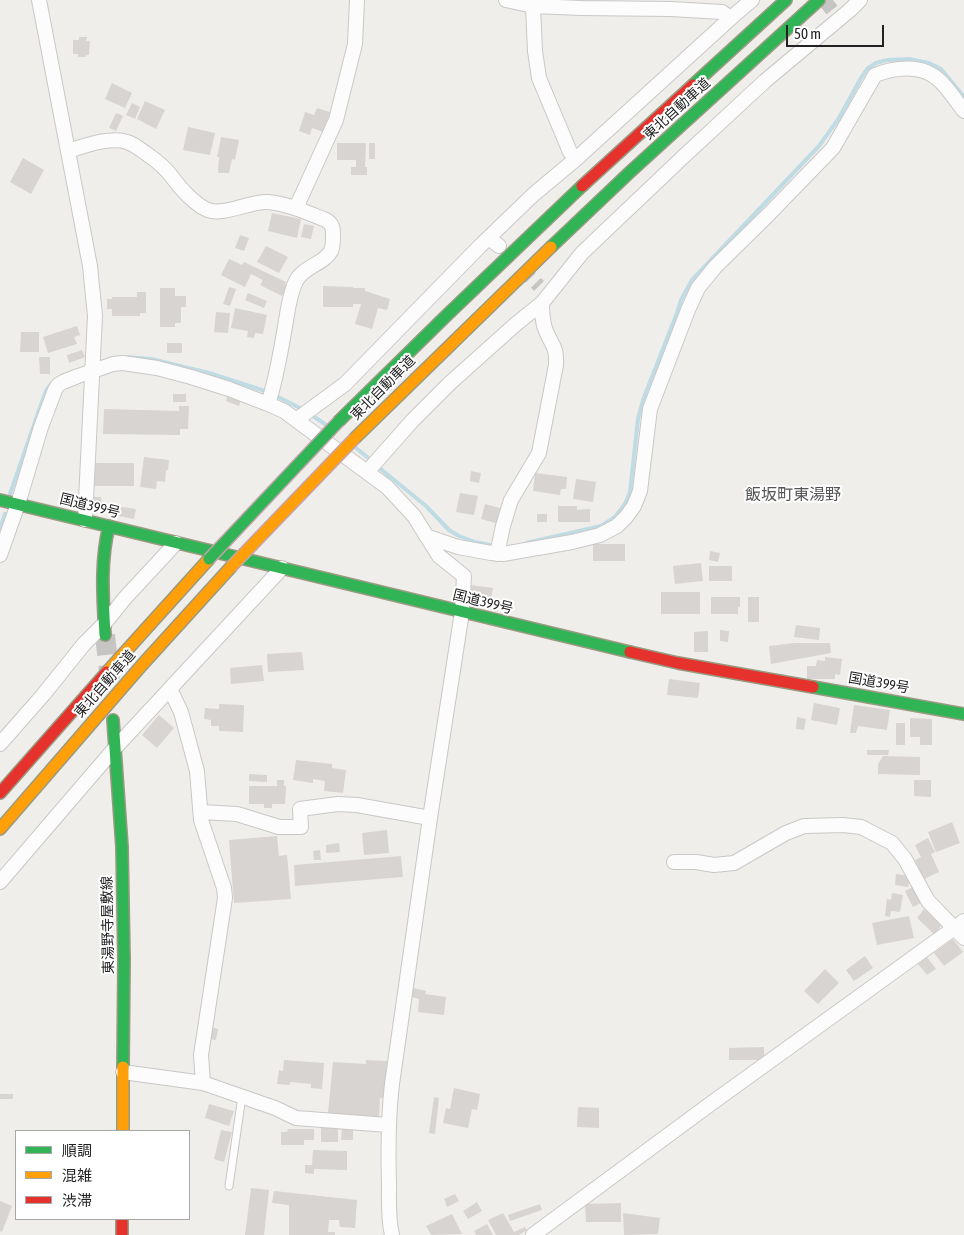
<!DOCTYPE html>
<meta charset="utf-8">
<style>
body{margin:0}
#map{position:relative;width:964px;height:1235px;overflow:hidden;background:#f0eeeb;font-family:"Asap Condensed","Noto Sans JP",sans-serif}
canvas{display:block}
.legend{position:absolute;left:15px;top:1130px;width:175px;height:90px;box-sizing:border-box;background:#fff;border:1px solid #a7a7a7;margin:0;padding:6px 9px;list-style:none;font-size:15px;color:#222}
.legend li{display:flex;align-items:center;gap:10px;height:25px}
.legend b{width:25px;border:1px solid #a7a7a7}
.scale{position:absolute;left:786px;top:25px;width:98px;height:22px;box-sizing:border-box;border:2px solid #222;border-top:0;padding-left:6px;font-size:15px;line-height:18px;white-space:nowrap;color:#222;-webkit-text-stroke:4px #fff;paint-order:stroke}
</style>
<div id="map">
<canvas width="964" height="1235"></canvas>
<ul class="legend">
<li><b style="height:6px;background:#30b455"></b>順調</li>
<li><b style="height:6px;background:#ff9f0a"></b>混雑</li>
<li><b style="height:6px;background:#e5322d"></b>渋滞</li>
</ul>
<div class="scale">50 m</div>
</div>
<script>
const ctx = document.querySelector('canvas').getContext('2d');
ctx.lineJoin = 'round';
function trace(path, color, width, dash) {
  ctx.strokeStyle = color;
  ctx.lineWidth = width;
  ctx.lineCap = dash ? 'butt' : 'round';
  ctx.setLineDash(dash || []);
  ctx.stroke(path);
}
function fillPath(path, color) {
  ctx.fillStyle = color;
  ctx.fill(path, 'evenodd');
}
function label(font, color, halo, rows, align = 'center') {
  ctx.font = font + ' "Asap Condensed","Noto Sans JP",sans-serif';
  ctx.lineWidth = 4;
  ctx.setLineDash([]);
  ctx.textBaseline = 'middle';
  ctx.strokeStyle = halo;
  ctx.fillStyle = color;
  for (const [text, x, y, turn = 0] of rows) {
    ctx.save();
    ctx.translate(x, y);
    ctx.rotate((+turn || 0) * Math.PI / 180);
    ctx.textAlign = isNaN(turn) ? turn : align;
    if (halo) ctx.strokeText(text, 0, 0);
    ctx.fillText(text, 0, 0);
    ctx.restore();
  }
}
trace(new Path2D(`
 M 127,357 L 151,359 L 209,373 L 268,392
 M 274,395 L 304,410
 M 310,414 L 325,424
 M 356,448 L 372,461
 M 377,466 L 426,506 L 449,530 L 459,536 L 475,542 L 495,546
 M 10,494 L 43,399 L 46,391 L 51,384
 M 0,528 L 5,514
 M 526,543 L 601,526 L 615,517 L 625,504 L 630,492 L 638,419 L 643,400 L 677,313 L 681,300 L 692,280 L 819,146 L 839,118 L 861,78 L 867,69 L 876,63 L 887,60 L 909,59 L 929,63 L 941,69 L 964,97`), '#bfdbe3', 4);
fillPath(new Path2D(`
 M 79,37 L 87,37 L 86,41 L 90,41 L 89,55 L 86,55 L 86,57 L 78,57 L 78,54 L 73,54 L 73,40 L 79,40 Z
 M 112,83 L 132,93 L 125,108 L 105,99 Z
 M 145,101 L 165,110 L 156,129 L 137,119 Z
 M 132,103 L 140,107 L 135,119 L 126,115 Z
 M 317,108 L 330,112 L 323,132 L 312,128 L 310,135 L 299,131 L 305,112 L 314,115 Z
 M 116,113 L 123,116 L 116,131 L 109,128 Z
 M 188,127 L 215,133 L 210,155 L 183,150 Z
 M 221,137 L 239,140 L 235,160 L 232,159 L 229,173 L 218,173 L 219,157 L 217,157 Z
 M 337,143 L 366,143 L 365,167 L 367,167 L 367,175 L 351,175 L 351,167 L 356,167 L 356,160 L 337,160 Z
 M 369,143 L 375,143 L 375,159 L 369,159 Z
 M 23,158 L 44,170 L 31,194 L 10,182 Z
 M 272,213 L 301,219 L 297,238 L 268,231 Z
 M 304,224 L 314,226 L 311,239 L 301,237 Z
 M 240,235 L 249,238 L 244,251 L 235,248 Z
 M 266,246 L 288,257 L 279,273 L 257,262 Z
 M 229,259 L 242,265 L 244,262 L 286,282 L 285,284 L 287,286 L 282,296 L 260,285 L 263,280 L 251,274 L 245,287 L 221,275 Z
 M 323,286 L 353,287 L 353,288 L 365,288 L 365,291 L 390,299 L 387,310 L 378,308 L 372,329 L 355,324 L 361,304 L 353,304 L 353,307 L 323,307 Z
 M 229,287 L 236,289 L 230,306 L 223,304 Z
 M 160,288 L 175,288 L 175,296 L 186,296 L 186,307 L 181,307 L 181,323 L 175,323 L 175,327 L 160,327 Z
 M 137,292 L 146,292 L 146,313 L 140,313 L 140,316 L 112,316 L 112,309 L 107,309 L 107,299 L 112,299 L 112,297 L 137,297 Z
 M 248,293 L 267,301 L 264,308 L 245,300 Z
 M 235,308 L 267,315 L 263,334 L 255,333 L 254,338 L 247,337 L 248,331 L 231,328 Z
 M 216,312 L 230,313 L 228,333 L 214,332 Z
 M 77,326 L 80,335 L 74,337 L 77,344 L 48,353 L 43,337 Z
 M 21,332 L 39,332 L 39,352 L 20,352 Z
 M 167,343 L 182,343 L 182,353 L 167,353 Z
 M 82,350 L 85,357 L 69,363 L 67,355 Z
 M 39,357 L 50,357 L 50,374 L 40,374 Z
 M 173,394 L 186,394 L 186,402 L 173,402 Z
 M 228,394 L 241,399 L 239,406 L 226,401 Z
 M 179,406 L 189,406 L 188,429 L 180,429 L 180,435 L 103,434 L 104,409 L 179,411 Z
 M 144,457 L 169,460 L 168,470 L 166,470 L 165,482 L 157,481 L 156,489 L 140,487 Z
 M 95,463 L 134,463 L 134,486 L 95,486 Z
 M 471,471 L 481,473 L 479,483 L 470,481 Z
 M 535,473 L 567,477 L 566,489 L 561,489 L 560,495 L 533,491 Z
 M 576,479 L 596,482 L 593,502 L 573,499 Z
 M 460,493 L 478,496 L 474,515 L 456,512 Z
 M 93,497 L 101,497 L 102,504 L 136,509 L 134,519 L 92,511 Z
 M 485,504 L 503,509 L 499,524 L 481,519 Z
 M 558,506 L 577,506 L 577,510 L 590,509 L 590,522 L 558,522 Z
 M 537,514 L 547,514 L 547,522 L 537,522 Z
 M 593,544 L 625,544 L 625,561 L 593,561 Z
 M 710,551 L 720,553 L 718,562 L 709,560 Z
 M 701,563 L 703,581 L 675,584 L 673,566 Z
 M 709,566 L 732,566 L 732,581 L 709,581 Z
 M 471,585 L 493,588 L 491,599 L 470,597 Z
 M 661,592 L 700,592 L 700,614 L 661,614 Z
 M 711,597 L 740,597 L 740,607 L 738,607 L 738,614 L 711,614 Z
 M 748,597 L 759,597 L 759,622 L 748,622 Z
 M 796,625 L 820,628 L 819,640 L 794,637 Z
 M 720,630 L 729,631 L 728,642 L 720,641 Z
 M 708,631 L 708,652 L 694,652 L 694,632 Z
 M 795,643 L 830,643 L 831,653 L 771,664 L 769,646 Z
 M 302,652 L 304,670 L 268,672 L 267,654 Z
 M 825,657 L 842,659 L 840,675 L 835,674 L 835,679 L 807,679 L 807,666 L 816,666 L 817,660 L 825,661 Z
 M 262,665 L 264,681 L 231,684 L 230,668 Z
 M 669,679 L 700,683 L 698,698 L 667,695 Z
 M 814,703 L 840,708 L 837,725 L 811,720 Z
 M 219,704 L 244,705 L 243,732 L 219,731 L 219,726 L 211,726 L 211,720 L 204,719 L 205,708 L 219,709 Z
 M 854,705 L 890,710 L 887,730 L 858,726 L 856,733 L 850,733 Z
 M 159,715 L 174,728 L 157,748 L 142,735 Z
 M 797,717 L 806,719 L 804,730 L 796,729 Z
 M 910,718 L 932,719 L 932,745 L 920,745 L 920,737 L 910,737 Z
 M 896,723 L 905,723 L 905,745 L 896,745 Z
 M 867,750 L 889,750 L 888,755 L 867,755 Z
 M 883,756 L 920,757 L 920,775 L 878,774 L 878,764 Z
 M 296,760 L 332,764 L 332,768 L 346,770 L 343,793 L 324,791 L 325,781 L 313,779 L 313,783 L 293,780 Z
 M 249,774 L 267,775 L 267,782 L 249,781 Z
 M 277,780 L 284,780 L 284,786 L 286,786 L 285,804 L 272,804 L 272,808 L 264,808 L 264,804 L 249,804 L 249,786 L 277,786 Z
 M 914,780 L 931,780 L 931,797 L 914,796 Z
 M 952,822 L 960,843 L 936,852 L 928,832 Z
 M 387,830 L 389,853 L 364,855 L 362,833 Z
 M 277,836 L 279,856 L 287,855 L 291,899 L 234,903 L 229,840 Z
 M 928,838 L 935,852 L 931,854 L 939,872 L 924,879 L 915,860 L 921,857 L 915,845 Z
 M 339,843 L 340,852 L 326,853 L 326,845 Z
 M 320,850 L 321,860 L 314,860 L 313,851 Z
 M 401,856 L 403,877 L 295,886 L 294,865 Z
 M 896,874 L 910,876 L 908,887 L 895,885 Z
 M 915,886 L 923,902 L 913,907 L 905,891 Z
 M 892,893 L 903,895 L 900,912 L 891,911 L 890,917 L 885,916 L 887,899 L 891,900 Z
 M 924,909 L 942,925 L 934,934 L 917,918 Z
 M 909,916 L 914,938 L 877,945 L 872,923 Z
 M 953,939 L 963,952 L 944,966 L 934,953 Z
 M 865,956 L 873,968 L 854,981 L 846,970 Z
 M 927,957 L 936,969 L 927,975 L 918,964 Z
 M 825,969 L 839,983 L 818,1004 L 804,991 Z
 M 413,988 L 426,991 L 425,994 L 446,997 L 444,1015 L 418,1012 L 419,999 L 412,997 Z
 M 211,1027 L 218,1029 L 216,1040 L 209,1039 Z
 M 764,1047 L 764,1060 L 729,1060 L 729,1048 Z
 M 284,1060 L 324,1063 L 322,1089 L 311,1088 L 311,1084 L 290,1082 L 290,1085 L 277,1084 L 279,1070 L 283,1071 Z
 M 366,1060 L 387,1061 L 384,1098 L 380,1098 L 379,1117 L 328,1113 L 333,1062 L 366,1064 Z
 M 454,1088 L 480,1094 L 477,1110 L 472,1109 L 468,1128 L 443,1123 L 446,1108 L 450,1109 Z
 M 0,1094 L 13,1094 L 13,1099 L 0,1099 Z
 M 434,1097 L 439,1098 L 435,1134 L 429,1133 Z
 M 209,1104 L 234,1111 L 229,1126 L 205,1118 Z
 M 578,1107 L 599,1108 L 599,1128 L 577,1127 Z
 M 321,1128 L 338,1128 L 338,1142 L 321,1142 Z
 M 288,1129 L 314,1129 L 314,1140 L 304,1140 L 304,1145 L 281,1145 L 281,1132 L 287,1132 Z
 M 342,1129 L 353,1129 L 353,1140 L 341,1140 Z
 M 221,1130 L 232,1132 L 224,1162 L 214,1159 Z
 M 313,1150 L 347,1151 L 347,1170 L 314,1169 L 314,1174 L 305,1173 L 305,1165 L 312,1165 Z
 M 251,1188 L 269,1190 L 264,1235 L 245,1235 Z
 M 274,1191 L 357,1200 L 355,1228 L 340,1227 L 339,1220 L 329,1220 L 328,1232 L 335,1232 L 335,1235 L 289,1235 L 289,1205 L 272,1203 Z
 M 455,1194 L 459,1201 L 447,1207 L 444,1199 Z
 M 0,1201 L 12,1206 L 2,1232 L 0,1231 Z
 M 477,1202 L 482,1211 L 468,1219 L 463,1211 Z
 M 621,1203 L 621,1222 L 586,1222 L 585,1204 Z
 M 540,1204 L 542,1210 L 510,1221 L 508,1215 Z
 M 503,1213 L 514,1232 L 525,1227 L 527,1230 L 519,1235 L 496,1235 L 488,1220 Z
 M 623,1213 L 660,1218 L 658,1234 L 624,1235 Z
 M 452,1214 L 462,1234 L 431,1235 L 426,1226 Z
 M 487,1224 L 493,1235 L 476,1235 L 474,1231 Z`), '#d7d4d2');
trace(new Path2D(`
 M 824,0 L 832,10
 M 521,268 L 539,286`), '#c7c5c3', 14, [14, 7]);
trace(new Path2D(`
 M 105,635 L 110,680`), '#c7c5c3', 20, [20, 10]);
const lane = new Path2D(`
 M 229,1186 L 242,1096`);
const street = new Path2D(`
 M 39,0 L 90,266 L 95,316 L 85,520
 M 506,0 L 533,6 L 581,8 L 671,9 L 722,12 L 731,18
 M 534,0 L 533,6 L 535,51 L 539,78 L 570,152 L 576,159
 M 68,151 C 84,146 111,136 127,142 C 134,144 141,150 147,154 C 157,161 165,167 172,177 C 180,188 195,205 208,210 C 224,216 250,201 268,202 C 288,204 308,213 326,220 C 333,224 333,229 333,236 C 333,241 333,247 331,251 C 324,264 304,266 296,281 C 290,293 288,308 286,321 C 281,349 277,377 268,404
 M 296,208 L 336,120 L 355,44 L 357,0
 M 489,238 L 499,246
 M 296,420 L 345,384 L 480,246 L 534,194 L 576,159 L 733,16 L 752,0
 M 367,472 L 412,421 L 450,383 L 516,324 L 542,303 L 582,253 L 683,157 L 765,81 L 850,10 L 860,0
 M 426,536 L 458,547 L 491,553 L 503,554 L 572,542 L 600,535 L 617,526 L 626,517 L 634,506 L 640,491 L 650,409 L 688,310 L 698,288 L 715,267 L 768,215 L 833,148 L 875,75 C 895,67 922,64 939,80 C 949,89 956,101 964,111
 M 497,554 L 503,526 L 511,500 L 539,453 L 556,365 C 557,346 552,346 546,331 C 542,322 542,313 542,303
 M 0,555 L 18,504 L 41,427 L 55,390 L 58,385 L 63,382 L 78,376 L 113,364 L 123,363 L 157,368 L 191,377 L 229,389 L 268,404 L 284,411 L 387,487 L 414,516 L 439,556 L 464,576 L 462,612 L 430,818 L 392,1084 C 388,1118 388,1151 389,1185 C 389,1202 388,1218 392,1235
 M 170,689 L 181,712 L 197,771 L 201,820 L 224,888 L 225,898 L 201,1055 L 203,1083
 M 0,744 L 43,695 L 84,644 L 105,623 L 125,598 L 176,543
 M 201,812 L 237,814 L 279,827 L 301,827 L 300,809 L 338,804 L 357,805 L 430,818
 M 674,862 L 696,862 L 714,865 L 734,863 L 786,833 L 804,826 L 843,825 L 861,827 L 892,843 L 905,859 L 928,901 L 964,938
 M 0,882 L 115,748 L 282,568
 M 123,1072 L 203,1083 L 275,1108 L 296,1118 L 388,1125
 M 533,1235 L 709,1105 L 964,921`);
const fast = new Path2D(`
 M 693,85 L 786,0
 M 551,247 L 630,172 L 819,0
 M 339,421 L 447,315 L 582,186
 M 0,500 L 630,652
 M 105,635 C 103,598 100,562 109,526
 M 813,687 L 964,714
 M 113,720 L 122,847 L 124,960 L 123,1067`);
const slow = new Path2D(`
 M 355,438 L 551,247
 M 107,672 L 209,559
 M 0,829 L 142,665 L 231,567
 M 123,1131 L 123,1067`);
const jam = new Path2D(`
 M 582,186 L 693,85
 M 630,652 L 678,663 L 813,687
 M 0,793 L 107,672
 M 122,1219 L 122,1235`);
trace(lane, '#c9c8c7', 9);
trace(street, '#c9c8c7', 16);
trace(fast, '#999a82', 14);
trace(slow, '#999a82', 14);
trace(jam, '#999a82', 14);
trace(lane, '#fdfcfc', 7);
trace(street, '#fdfcfc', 14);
trace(fast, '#30b455', 11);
trace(slow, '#ff9f0a', 11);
trace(jam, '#e5322d', 11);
const fastBridge = new Path2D(`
 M 209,559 L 339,421`);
const slowBridge = new Path2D(`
 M 231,567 L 355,438`);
trace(fastBridge, '#c5a2ac', 14, []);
trace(slowBridge, '#c5a2ac', 14, []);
trace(fastBridge, '#30b455', 11);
trace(slowBridge, '#ff9f0a', 11);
label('14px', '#222', '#fff', [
 ["東北自動車道",677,109,-42],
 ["東北自動車道",383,388,-45],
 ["国道399号",90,506,14],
 ["国道399号",483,602,14],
 ["国道399号",879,683,10],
 ["東北自動車道",105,684,-49],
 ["東湯野寺屋敷線",108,925,-91]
]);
label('16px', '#555', '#fff', [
 ["飯坂町東湯野",793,495]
]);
</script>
